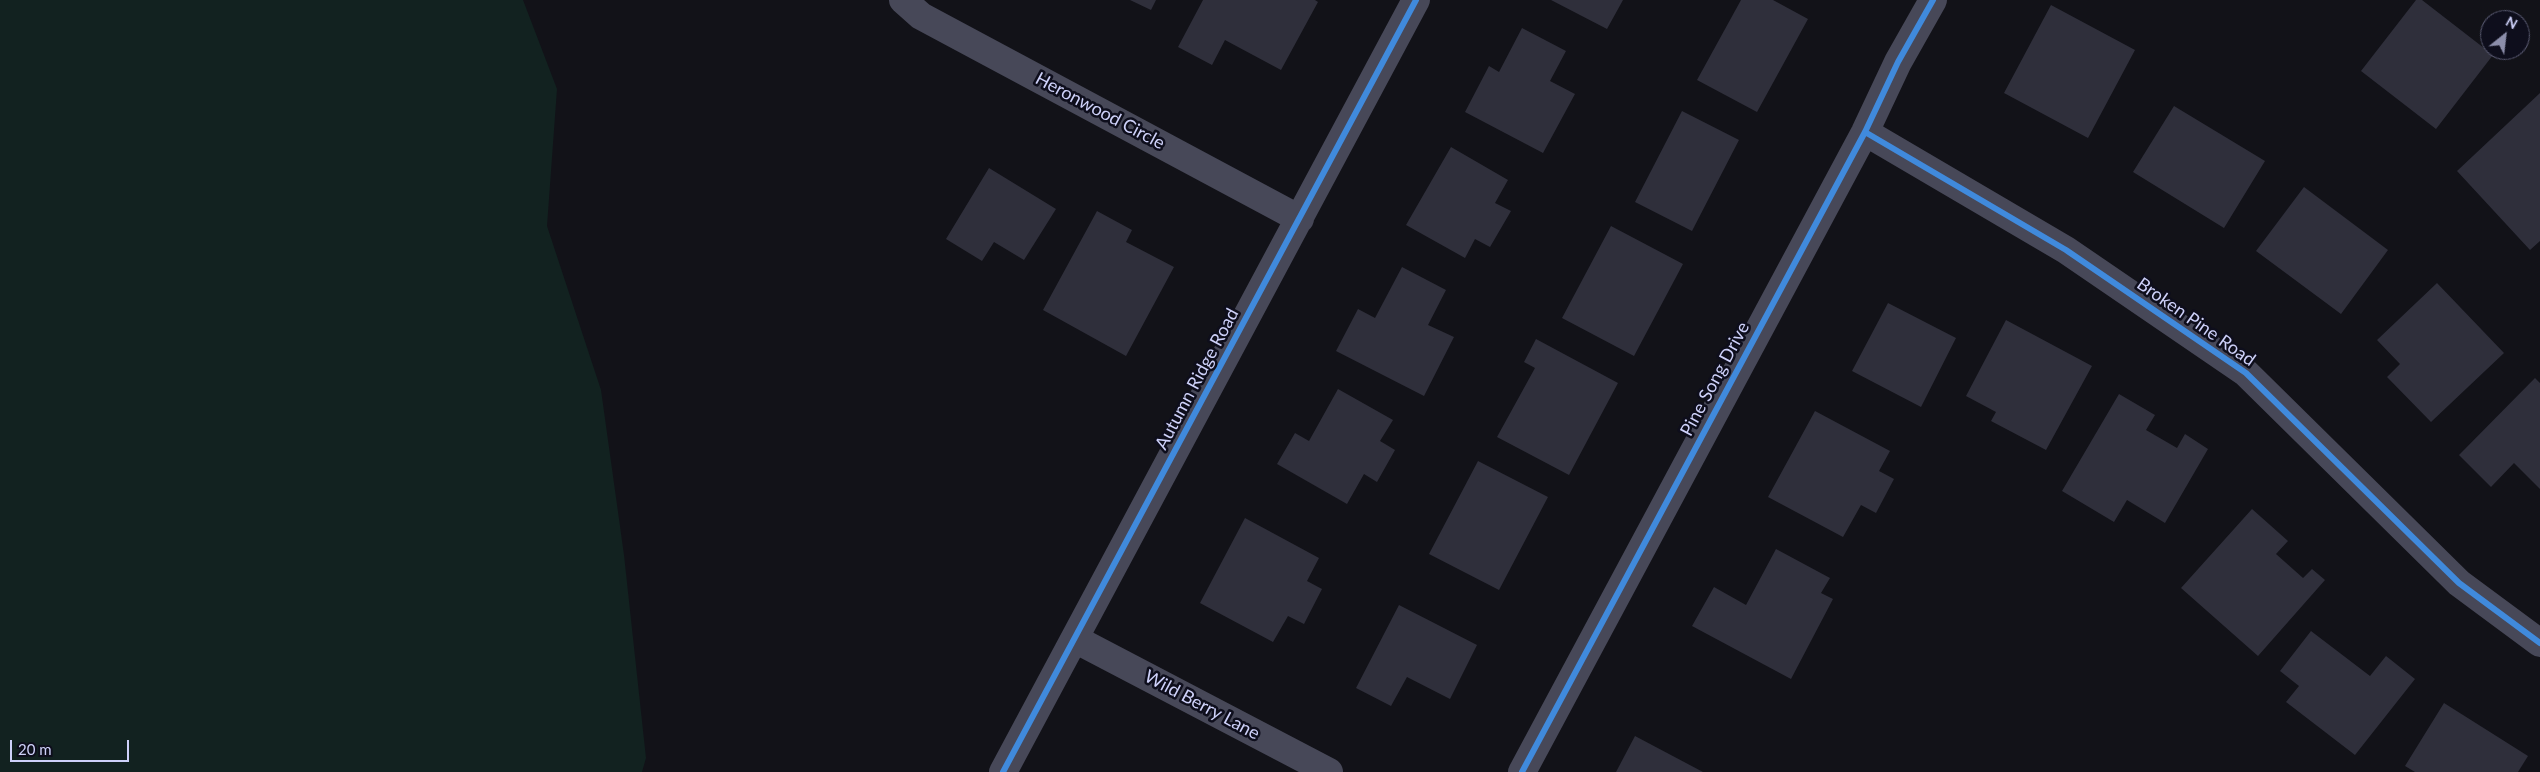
<!DOCTYPE html>
<style>
body{margin:0}
#map{position:relative;width:2540px;height:772px;overflow:hidden;background:#121218;font-family:Lato,sans-serif}
canvas{display:block}
.north{position:absolute;left:2480px;top:10px;width:50px;height:50px;box-sizing:border-box;background:#0e0e1c;border:1px solid #5b5c74;border-radius:50%;rotate:29deg;font-size:14px;font-weight:700;line-height:20px;text-align:center;color:#ced1f9}
.north::after{content:'';display:block;margin:auto;width:18px;height:22px;background:#8c8eaa;clip-path:polygon(50% 0,100% 100%,50% 72%,0 100%)}
.scale{position:absolute;left:10px;top:740px;width:119px;height:22px;box-sizing:border-box;border:2px solid #ced1f9;border-top:0;padding-left:6px;font-size:15px;line-height:18px;white-space:nowrap;color:#ced1f9;-webkit-text-stroke:4px #0e0e1c;paint-order:stroke}
</style>
<div id="map">
<canvas width="2540" height="772"></canvas>
<div class="north">N</div>
<div class="scale">20 m</div>
</div>
<script>
const ctx = document.querySelector('canvas').getContext('2d');
ctx.lineJoin = 'round';
function fillPath(path, color) {
  ctx.fillStyle = color;
  ctx.fill(path, 'evenodd');
}
function trace(path, color, width, dash) {
  ctx.strokeStyle = color;
  ctx.lineWidth = width;
  ctx.lineCap = dash ? 'butt' : 'round';
  ctx.setLineDash(dash || []);
  ctx.stroke(path);
}
function label(font, color, halo, rows, align = 'center') {
  ctx.font = font + ' Lato,sans-serif';
  ctx.lineWidth = 5;
  ctx.setLineDash([]);
  ctx.textBaseline = 'middle';
  ctx.strokeStyle = halo;
  ctx.fillStyle = color;
  for (const [text, x, y, turn = 0] of rows) {
    ctx.save();
    ctx.translate(x, y);
    ctx.rotate((+turn || 0) * Math.PI / 180);
    ctx.textAlign = isNaN(turn) ? turn : align;
    if (halo) ctx.strokeText(text, 0, 0);
    ctx.fillText(text, 0, 0);
    ctx.restore();
  }
}
fillPath(new Path2D(`
 M 0,0 L 523,0 L 557,89 L 547,226 L 601,390 L 624,555 L 646,758 L 642,772 L 0,772 Z`), '#122220');
fillPath(new Path2D(`
 M 1130,0 L 1156,0 L 1151,10 Z
 M 1203,0 L 1315,0 L 1318,2 L 1281,70 L 1225,40 L 1212,65 L 1178,47 Z
 M 1551,0 L 1623,0 L 1607,29 Z
 M 1741,0 L 1773,0 L 1808,19 L 1757,112 L 1697,80 Z
 M 2416,0 L 2422,0 L 2493,55 L 2436,129 L 2361,71 Z
 M 2051,5 L 2135,50 L 2088,138 L 2004,93 Z
 M 1522,28 L 1566,51 L 1550,81 L 1575,94 L 1543,153 L 1465,112 L 1489,66 L 1499,72 Z
 M 2540,93 L 2540,241 L 2530,250 L 2457,171 Z
 M 2174,106 L 2265,161 L 2224,228 L 2133,172 Z
 M 1682,111 L 1739,140 L 1692,231 L 1635,202 Z
 M 1451,147 L 1508,180 L 1495,203 L 1511,211 L 1490,247 L 1475,239 L 1465,258 L 1406,225 Z
 M 989,168 L 1056,209 L 1024,260 L 994,242 L 982,261 L 946,239 Z
 M 2304,187 L 2388,250 L 2341,314 L 2256,251 Z
 M 1097,211 L 1132,230 L 1126,242 L 1174,267 L 1126,356 L 1043,310 Z
 M 1611,226 L 1683,264 L 1634,356 L 1562,318 Z
 M 1402,267 L 1446,290 L 1428,325 L 1454,337 L 1424,396 L 1336,351 L 1358,309 L 1375,318 Z
 M 2437,283 L 2504,353 L 2431,422 L 2387,377 L 2400,364 L 2377,340 Z
 M 1888,303 L 1956,338 L 1921,407 L 1852,371 Z
 M 2006,320 L 2092,366 L 2046,450 L 1991,421 L 1996,412 L 1966,396 Z
 M 1536,339 L 1618,383 L 1569,475 L 1497,437 L 1535,368 L 1524,362 Z
 M 2535,378 L 2540,383 L 2540,489 L 2514,463 L 2491,487 L 2459,455 Z
 M 1338,389 L 1393,420 L 1380,441 L 1395,450 L 1377,482 L 1364,474 L 1347,504 L 1277,464 L 1295,433 L 1309,441 Z
 M 2119,394 L 2155,415 L 2146,430 L 2177,448 L 2185,434 L 2208,449 L 2165,523 L 2127,500 L 2114,522 L 2062,491 Z
 M 1815,411 L 1890,451 L 1879,471 L 1894,479 L 1876,513 L 1861,505 L 1843,537 L 1768,497 Z
 M 1478,461 L 1548,497 L 1499,590 L 1429,554 Z
 M 2252,509 L 2288,541 L 2276,554 L 2303,578 L 2312,569 L 2325,580 L 2258,656 L 2181,588 Z
 M 1245,518 L 1319,558 L 1307,581 L 1322,589 L 1304,624 L 1288,616 L 1273,642 L 1200,603 Z
 M 1776,549 L 1830,578 L 1821,593 L 1833,599 L 1791,679 L 1692,626 L 1714,587 L 1746,605 Z
 M 1399,605 L 1477,645 L 1450,699 L 1407,677 L 1391,706 L 1356,688 Z
 M 2311,631 L 2370,676 L 2386,656 L 2415,679 L 2355,755 L 2286,702 L 2299,686 L 2280,671 Z
 M 2444,703 L 2528,756 L 2518,772 L 2415,772 L 2405,766 Z
 M 1635,736 L 1703,772 L 1616,772 Z`), '#2f2f3b');
trace(new Path2D(`
 M 903,0 L 921,16 L 1300,219
 M 1865,132 L 2066,250 L 2246,373 L 2459,583 L 2540,643
 M 1075,639 L 1329,772
 M 1003,772 L 1416,0
 M 1522,772 L 1865,132 L 1898,62 L 1933,0`), '#474858', 28);
trace(new Path2D(`
 M 1865,132 L 2066,250 L 2246,373 L 2459,583 L 2540,643
 M 1003,772 L 1416,0
 M 1522,772 L 1865,132 L 1898,62 L 1933,0`), '#408adc', 6);
label('18px', '#ced1f9', '#0e0e1c', [
 ["Heronwood Circle",1100,111,28],
 ["Broken Pine Road",2196,322,35],
 ["Autumn Ridge Road",1197,379,-62],
 ["Pine Song Drive",1715,379,-62],
 ["Wild Berry Lane",1202,705,28]
]);
</script>
